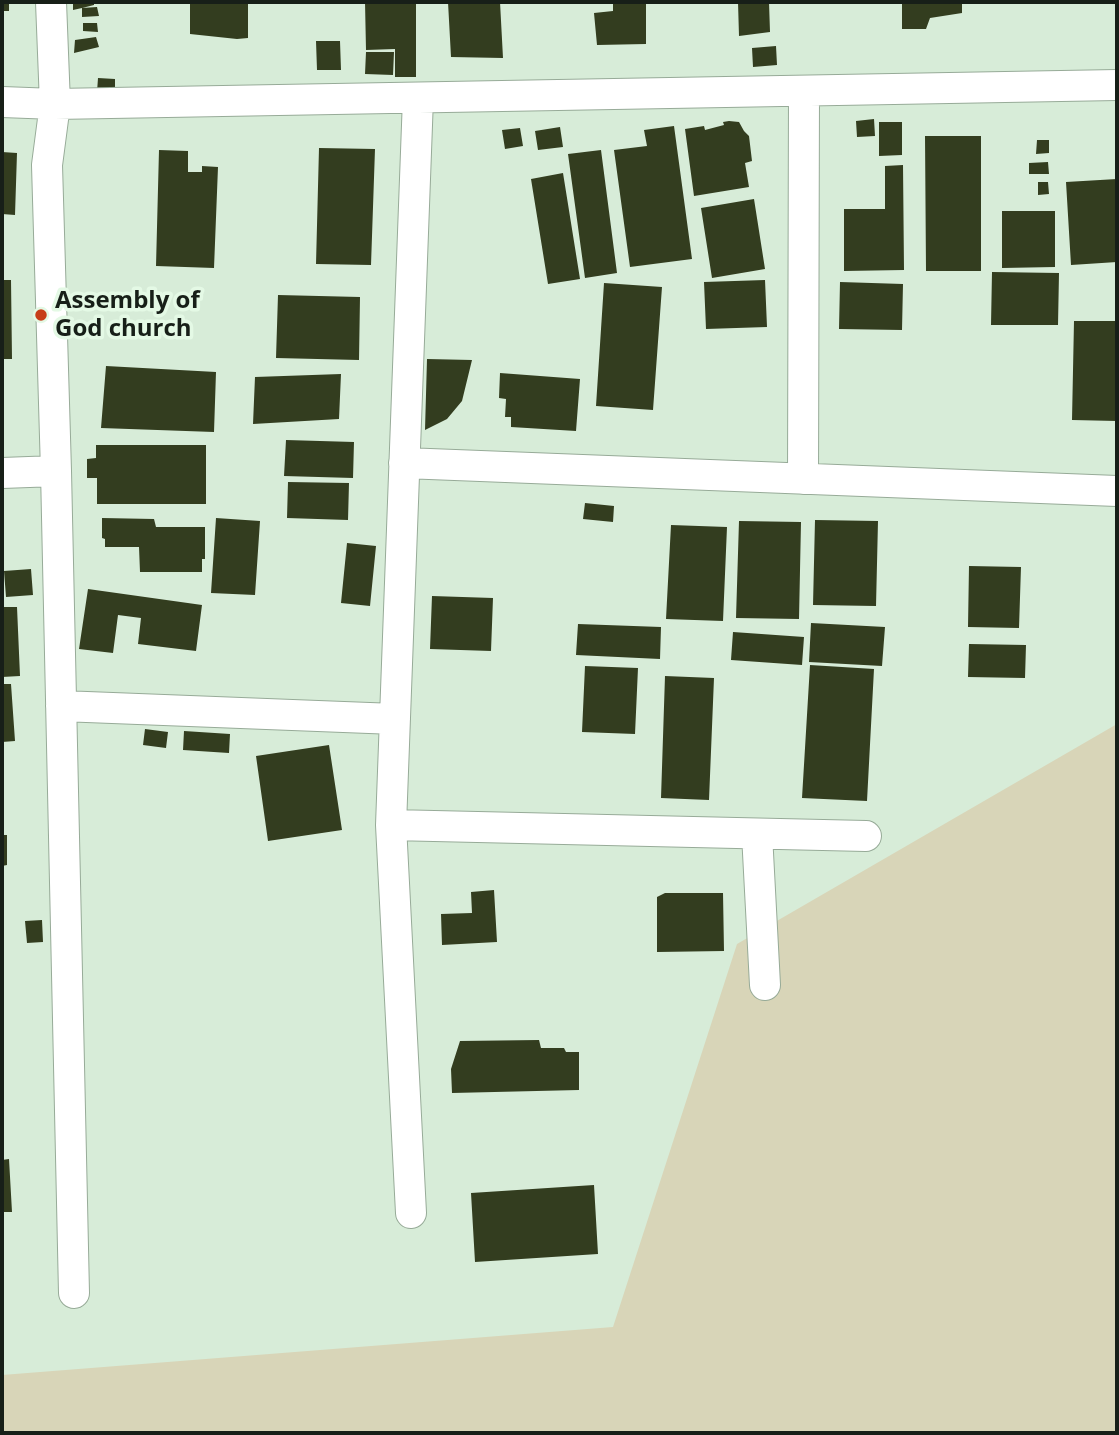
<!DOCTYPE html>
<style>
body{margin:0}
#map{position:relative;width:1119px;height:1435px;overflow:hidden;background:#d7ecd8;font-family:"Open Sans",sans-serif}
canvas{display:block}
.frame{position:absolute;inset:0;border:4px solid #171f18;pointer-events:none}
</style>
<div id="map">
<canvas width="1119" height="1435"></canvas>
<div class="frame"></div>
</div>
<script>
const ctx = document.querySelector('canvas').getContext('2d');
ctx.lineJoin = 'round';
function fillPath(path, color) {
  ctx.fillStyle = color;
  ctx.fill(path, 'evenodd');
}
function trace(path, color, width, dash) {
  ctx.strokeStyle = color;
  ctx.lineWidth = width;
  ctx.lineCap = dash ? 'butt' : 'round';
  ctx.setLineDash(dash || []);
  ctx.stroke(path);
}
function label(font, color, halo, rows, align = 'center') {
  ctx.font = font + ' "Open Sans",sans-serif';
  ctx.lineWidth = 7;
  ctx.setLineDash([]);
  ctx.textBaseline = 'middle';
  ctx.strokeStyle = halo;
  ctx.fillStyle = color;
  for (const [text, x, y, turn = 0] of rows) {
    ctx.save();
    ctx.translate(x, y);
    ctx.rotate((+turn || 0) * Math.PI / 180);
    ctx.textAlign = isNaN(turn) ? turn : align;
    if (halo) ctx.strokeText(text, 0, 0);
    ctx.fillText(text, 0, 0);
    ctx.restore();
  }
}
fillPath(new Path2D(`
 M 1117,724 L 1117,1433 L 2,1433 L 2,1375 L 613,1327 L 737,944 Z`), '#d8d5b8');
fillPath(new Path2D(`
 M 2,2 L 9,2 L 9,11 L 2,11 Z
 M 73,2 L 94,2 L 94,5 L 82,8 L 97,7 L 99,16 L 82,17 L 82,8 L 73,10 Z
 M 190,2 L 248,2 L 248,38 L 237,39 L 190,34 Z
 M 365,2 L 416,2 L 416,77 L 395,77 L 395,49 L 366,50 Z
 M 448,2 L 500,2 L 503,58 L 451,57 Z
 M 613,2 L 646,2 L 646,44 L 597,45 L 594,13 L 613,11 Z
 M 738,2 L 769,2 L 770,32 L 739,36 Z
 M 902,2 L 962,2 L 962,13 L 930,18 L 926,29 L 902,29 Z
 M 83,23 L 97,23 L 98,32 L 83,31 Z
 M 96,37 L 99,47 L 74,53 L 75,40 Z
 M 316,41 L 340,41 L 341,70 L 317,70 Z
 M 776,46 L 777,65 L 753,67 L 752,48 Z
 M 366,52 L 394,52 L 393,75 L 365,74 Z
 M 98,78 L 115,79 L 115,93 L 97,92 Z
 M 874,119 L 875,136 L 857,137 L 856,121 Z
 M 729,121 L 739,122 L 744,131 L 749,136 L 752,161 L 745,163 L 749,187 L 694,196 L 685,129 L 704,126 L 705,130 L 724,125 L 723,122 Z
 M 879,122 L 902,122 L 902,155 L 879,156 Z
 M 674,126 L 692,259 L 630,267 L 614,150 L 647,146 L 644,130 Z
 M 560,127 L 563,147 L 538,150 L 535,131 Z
 M 520,128 L 523,146 L 505,149 L 502,130 Z
 M 925,136 L 981,136 L 981,271 L 926,271 Z
 M 1037,140 L 1049,140 L 1049,153 L 1036,154 Z
 M 319,148 L 375,149 L 371,265 L 316,264 Z
 M 159,150 L 188,151 L 188,172 L 202,172 L 202,166 L 218,167 L 214,268 L 156,266 Z
 M 601,150 L 617,273 L 585,278 L 568,154 Z
 M 2,152 L 17,153 L 15,215 L 2,214 Z
 M 1048,162 L 1049,174 L 1029,174 L 1029,163 Z
 M 903,165 L 904,270 L 844,271 L 844,209 L 885,209 L 885,166 Z
 M 563,173 L 580,279 L 548,284 L 531,179 Z
 M 1117,179 L 1117,262 L 1071,265 L 1066,182 Z
 M 1038,182 L 1048,182 L 1049,194 L 1038,195 Z
 M 754,199 L 765,269 L 712,278 L 701,208 Z
 M 1002,211 L 1055,211 L 1055,267 L 1002,268 Z
 M 992,272 L 1059,273 L 1058,325 L 991,325 Z
 M 2,280 L 11,280 L 12,359 L 2,359 Z
 M 765,280 L 767,327 L 706,329 L 704,282 Z
 M 840,282 L 903,284 L 902,330 L 839,329 Z
 M 604,283 L 662,287 L 653,410 L 596,406 Z
 M 278,295 L 360,297 L 359,360 L 276,358 Z
 M 1074,321 L 1117,321 L 1117,421 L 1072,420 Z
 M 427,359 L 472,360 L 462,401 L 447,419 L 425,430 Z
 M 106,366 L 216,372 L 214,432 L 101,428 Z
 M 500,373 L 580,379 L 576,431 L 511,427 L 511,417 L 505,417 L 506,399 L 499,398 Z
 M 341,374 L 339,419 L 253,424 L 255,377 Z
 M 286,440 L 354,442 L 353,478 L 284,476 Z
 M 96,445 L 206,445 L 206,504 L 97,504 L 97,478 L 87,478 L 87,459 L 96,458 Z
 M 288,482 L 349,483 L 348,520 L 287,518 Z
 M 585,503 L 614,506 L 613,522 L 583,519 Z
 M 102,518 L 154,519 L 156,527 L 205,527 L 205,559 L 202,559 L 202,572 L 140,572 L 139,547 L 105,547 L 105,539 L 102,538 Z
 M 216,518 L 260,521 L 255,595 L 211,593 Z
 M 815,520 L 878,521 L 876,606 L 813,605 Z
 M 739,521 L 801,522 L 799,619 L 736,618 Z
 M 671,525 L 727,527 L 723,621 L 666,619 Z
 M 347,543 L 376,546 L 370,606 L 341,603 Z
 M 969,566 L 1021,567 L 1019,628 L 968,627 Z
 M 31,569 L 33,595 L 6,597 L 4,571 Z
 M 88,589 L 202,605 L 196,651 L 138,644 L 141,618 L 118,615 L 113,653 L 79,649 Z
 M 432,596 L 493,598 L 491,651 L 430,649 Z
 M 2,607 L 17,607 L 20,676 L 2,677 Z
 M 811,623 L 885,627 L 882,666 L 809,662 Z
 M 578,624 L 661,627 L 660,659 L 576,655 Z
 M 733,632 L 804,637 L 802,665 L 731,660 Z
 M 969,644 L 1026,645 L 1025,678 L 968,677 Z
 M 810,665 L 874,669 L 867,801 L 802,798 Z
 M 585,666 L 638,668 L 635,734 L 582,732 Z
 M 665,676 L 714,678 L 709,800 L 661,798 Z
 M 2,684 L 11,684 L 15,741 L 2,742 Z
 M 145,729 L 168,732 L 166,748 L 143,745 Z
 M 184,731 L 230,734 L 229,753 L 183,750 Z
 M 329,745 L 342,830 L 268,841 L 256,756 Z
 M 2,835 L 7,835 L 7,865 L 2,866 Z
 M 494,890 L 497,942 L 442,945 L 441,914 L 472,913 L 471,892 Z
 M 665,893 L 723,893 L 724,951 L 657,952 L 657,897 Z
 M 42,920 L 43,942 L 27,943 L 25,921 Z
 M 539,1040 L 541,1048 L 564,1048 L 566,1052 L 579,1052 L 579,1090 L 452,1093 L 451,1069 L 460,1041 Z
 M 9,1159 L 12,1212 L 2,1212 L 2,1160 Z
 M 594,1185 L 598,1254 L 475,1262 L 471,1193 Z`), '#333d1f');
const minor = new Path2D(`
 M 51,2 L 55,104 L 47,165 L 56,471 L 74,1293
 M 2,102 L 55,104 L 1117,85
 M 404,463 L 1117,491
 M 2,473 L 56,471
 M 803,479 L 804,91
 M 61,706 L 395,719
 M 391,825 L 866,836
 M 757,834 L 765,985
 M 411,1213 L 391,825 L 418,98`);
trace(minor, '#97ab98', 32);
trace(minor, '#fff', 30);
for (const [x, y, r, color] of [
 [41,315,7,"#c73e19"]
]) {
  const dot = new Path2D();
  dot.arc(x, y, r, 0, 2 * Math.PI);
  ctx.fillStyle = color;
  ctx.fill(dot);
  trace(dot, '#e4f9e5', 2.5);
}
label('bold 24px', '#171f18', '#e4f9e5', [
 ["Assembly of",55,301],
 ["God church",55,329]
], 'left');
</script>
